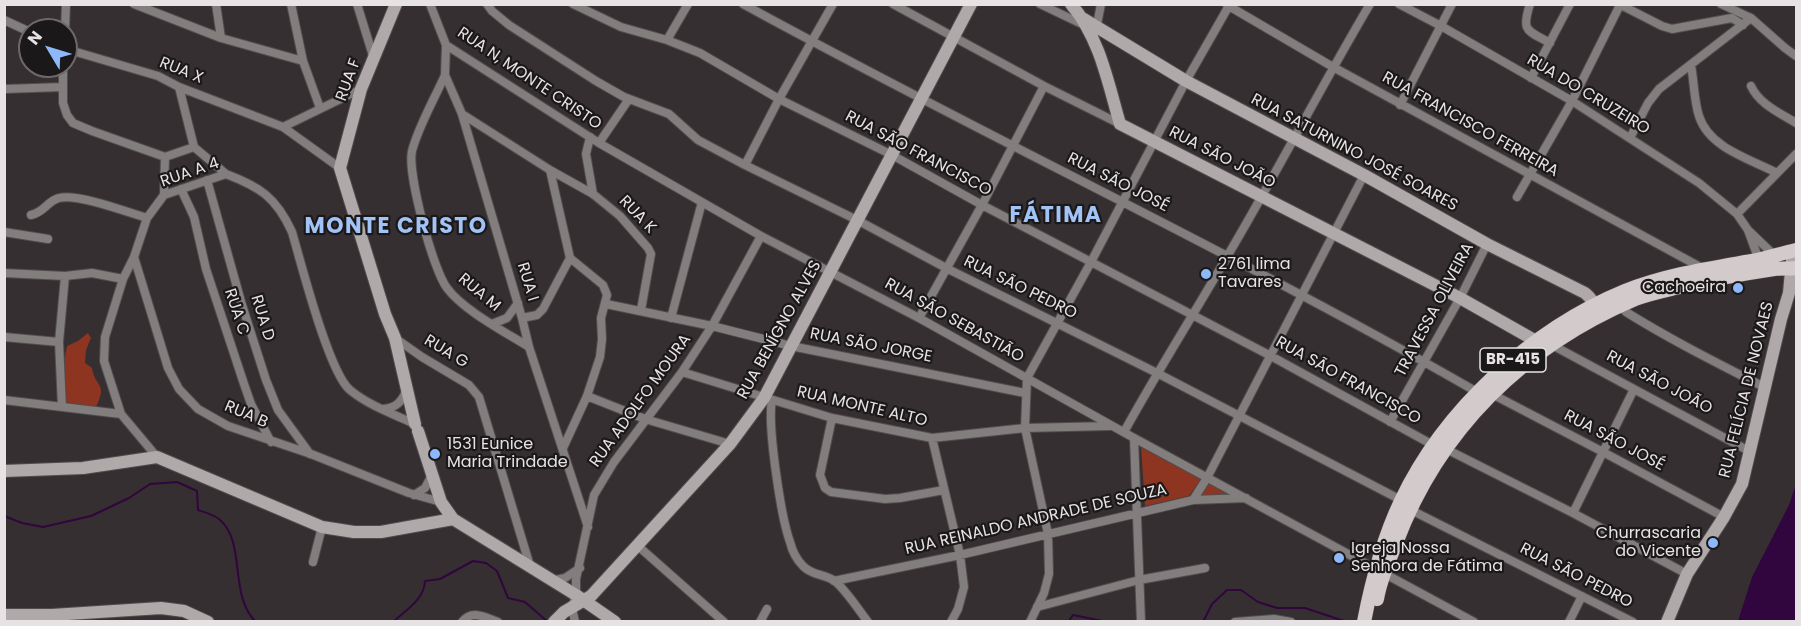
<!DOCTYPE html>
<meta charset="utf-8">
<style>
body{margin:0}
#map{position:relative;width:1801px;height:626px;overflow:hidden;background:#362f31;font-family:Poppins,sans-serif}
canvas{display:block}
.frame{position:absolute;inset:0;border:6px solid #e7e3e4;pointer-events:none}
.north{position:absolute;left:18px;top:18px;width:60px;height:60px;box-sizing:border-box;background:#1b1819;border:2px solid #6d696a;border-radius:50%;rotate:308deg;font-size:16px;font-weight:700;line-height:24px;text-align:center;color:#e7e3e4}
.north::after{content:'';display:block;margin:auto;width:21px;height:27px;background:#8db9fc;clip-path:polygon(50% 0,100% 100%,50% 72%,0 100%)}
</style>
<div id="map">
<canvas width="1801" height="626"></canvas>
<div class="frame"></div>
<div class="north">N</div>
</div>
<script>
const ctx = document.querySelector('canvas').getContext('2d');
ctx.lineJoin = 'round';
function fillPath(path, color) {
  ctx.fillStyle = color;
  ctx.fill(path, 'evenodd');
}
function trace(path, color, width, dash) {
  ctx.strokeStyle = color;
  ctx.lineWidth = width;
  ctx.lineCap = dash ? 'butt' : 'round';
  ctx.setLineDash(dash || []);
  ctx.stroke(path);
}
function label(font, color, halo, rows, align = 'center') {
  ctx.font = font + ' Poppins,sans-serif';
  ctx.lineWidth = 4.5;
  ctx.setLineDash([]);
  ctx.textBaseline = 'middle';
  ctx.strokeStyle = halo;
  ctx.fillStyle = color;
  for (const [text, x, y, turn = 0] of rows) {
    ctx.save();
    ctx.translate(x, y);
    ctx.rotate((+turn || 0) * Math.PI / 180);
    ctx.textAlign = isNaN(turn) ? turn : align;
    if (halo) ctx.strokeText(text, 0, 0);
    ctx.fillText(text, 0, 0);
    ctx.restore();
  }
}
fillPath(new Path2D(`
 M 88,333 L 91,338 L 86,350 L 85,363 L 92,368 C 95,388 108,382 96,407 L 65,403 L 64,362 L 67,346 L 78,341 Z
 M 1141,447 L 1201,479 L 1189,496 L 1145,506 Z
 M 1208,481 L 1237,496 L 1204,497 L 1201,495 Z`), '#8e3521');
fillPath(new Path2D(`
 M 1796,484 L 1796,621 L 1738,621 L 1752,577 L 1789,505 Z`), '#31053e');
trace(new Path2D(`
 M 4,516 L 22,523 L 43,527 L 91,516 L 129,498 L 150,484 L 177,482 L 197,491 L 198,510 C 204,512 214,515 219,519 C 247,542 228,595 256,622
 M 393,622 C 406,610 424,600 425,581 L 440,579 L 473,561 L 486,563 L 497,571 L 508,598 L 525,602 L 548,622
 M 1068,622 L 1073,615 L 1107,622
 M 1203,622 L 1212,604 L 1227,590 L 1241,590 L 1258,602 L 1277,608 L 1305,608 L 1347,622`), '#31053e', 2);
const street = new Path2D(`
 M 134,4 L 221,38 L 303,61
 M 216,4 L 221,38
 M 291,4 L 303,61 L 320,108
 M 357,4 L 374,59
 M 430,4 L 446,45 L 599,143 L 761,236 L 919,318 L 1134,438 L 1141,622
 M 487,4 L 492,11 L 509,25 L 596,81 L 624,97 L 669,114 L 698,140 L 745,165 L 857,220 L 948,269 L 1157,373 L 1401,500
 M 573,4 L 621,27 L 667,40 L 700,53 L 779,99 L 892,155 L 982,205 L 1269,355 L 1433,445
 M 743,4 C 986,137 1237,254 1477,392
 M 893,4 L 1044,86 L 1120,124
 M 1040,4 L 1086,26
 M 1399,4 L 1441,26 L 1572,101 L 1699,183 L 1737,214 L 1748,230 L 1759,260
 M 1530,4 C 1521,32 1527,30 1550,43
 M 1619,4 L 1662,26 L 1672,29 L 1732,18 L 1743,25
 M 1721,4 L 1751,18 L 1785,48 L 1796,56
 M 1227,5 L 1333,67 L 1702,268
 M 4,20 L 30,32
 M 65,30 L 66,4
 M 1096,30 L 1101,4
 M 667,40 L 688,4
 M 446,45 L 445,75 L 462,114 L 522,318 L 529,347 L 588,527
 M 66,49 L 158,76 L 179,87 L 283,127 L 340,168
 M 1691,65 C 1694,81 1694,101 1699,116 C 1709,148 1750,159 1777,173
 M 63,66 L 63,103 L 67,115 L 73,123 L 92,131 L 165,157
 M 445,75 C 434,100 419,125 412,151 C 407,173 433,270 447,288 C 463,310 505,332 529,347
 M 1531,78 L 1570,4
 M 1751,86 C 1759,104 1780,113 1796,123
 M 179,87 L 194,147 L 226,174
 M 4,89 L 63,87
 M 1400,105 L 1452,4
 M 462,114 L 550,170 L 593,194 L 620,216 L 648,248 L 651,254 L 641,310
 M 283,127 L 361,89
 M 590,137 L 586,154 L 593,194
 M 1630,138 L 1648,103 L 1659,89 L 1751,18
 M 599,143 L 629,99
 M 165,157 L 194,147
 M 745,165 L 779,99 L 833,4
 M 207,180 L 242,305 L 266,380 L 278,410 L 310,454
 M 181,189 L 194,217 L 206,269 L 244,384 L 251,404 L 271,442
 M 164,195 L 165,157
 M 1517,197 L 1572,101 L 1620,5
 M 1737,214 L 1796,154
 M 31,215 C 45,212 47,201 59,198 C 77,193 127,212 147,218
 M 1749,231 L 1774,255
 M 4,232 L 48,239
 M 134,257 L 168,368 L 179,389 L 198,409 L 228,426 L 311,454 L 409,493 L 441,502
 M 4,273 L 65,276
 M 1623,301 L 1624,310 L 1626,312 C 1671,340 1717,363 1764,387
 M 606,304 L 712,326 L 791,346 L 1025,393
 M 522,318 L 537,315 L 543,309 L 570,258 L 550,170
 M 671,318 L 702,202
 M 919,318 L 982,205 L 1044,86
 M 492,324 L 507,318 L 518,303
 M 4,337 L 59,342 L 62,407
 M 395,338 L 422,357 L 469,385 L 479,397 L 530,566
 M 59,342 L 65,276 L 92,273 L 123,279
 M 1552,345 L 1749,451
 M 682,372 L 832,418 L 932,438 L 1025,428 L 1110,426
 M 1490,393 L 1603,452 L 1724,517
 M 587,396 L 645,419 L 730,444
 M 4,400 L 121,414
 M 772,400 C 767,425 781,517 790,542 C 792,550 797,560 803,566 C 812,576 827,574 836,582 C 848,593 858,609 868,622
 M 383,409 C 396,408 402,402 407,389
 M 832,418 L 820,475 L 825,488 L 831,492 L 885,499 L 900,498 L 944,490
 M 1390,422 L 1460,298 L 1487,244
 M 1124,432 C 1157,372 1194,314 1228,255 C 1277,172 1321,87 1370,4
 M 932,438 L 960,555 L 964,587 L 958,609 L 951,622
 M 1134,438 L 1372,567
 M 563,448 L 587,396 L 600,357 L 602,339 L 601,318 L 607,295 L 603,285 L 570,258
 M 1444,448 L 1573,513 L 1687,574
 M 157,457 L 121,414 L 104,361 L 105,337 L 123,279 L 134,257 L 147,218 L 164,195 L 226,174 C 260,187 276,197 292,232 C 301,263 329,373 350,390 C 368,405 393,414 415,424 L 416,428
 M 414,495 L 425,488 L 432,475
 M 1193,500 L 1207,478 L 1364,175
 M 1409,509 L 1633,622
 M 1573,513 L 1634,389
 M 638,546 L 724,622
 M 313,562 L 322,527
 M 1387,575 L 1474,622
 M 551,581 L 565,578 L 580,568
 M 834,581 L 960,555 L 1193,500 L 1246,498
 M 1037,607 L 1139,580 L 1205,568
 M 462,622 C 472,609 484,617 498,622
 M 575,622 L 572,608 L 576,595 L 576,579 L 594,495 L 614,462 L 682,372 L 712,326 L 761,236
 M 760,622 L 767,609
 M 1030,622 L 1044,593 L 1049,574 L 1048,534 L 1025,428 L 1027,378 L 1091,262 L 1186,81 L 1230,4
 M 1235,622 L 1274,619 L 1291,622
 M 1569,622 L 1582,596`);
const secondary = new Path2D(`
 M 396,4 L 361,89 L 340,168 L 385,314 L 395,338 L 415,424
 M 1071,4 C 1100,38 1108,83 1120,124 L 1460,298 L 1536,341
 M 1082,18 L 1186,81 L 1364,175 L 1487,244 L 1585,293 C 1593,300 1595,304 1594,314
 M 418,431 L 441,502 L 453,519
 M 4,471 L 83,468 L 157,457 L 322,527 L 354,532 L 381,532 L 453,519 L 576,595 L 615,622
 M 4,615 L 52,615 L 161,608 L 184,611 L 208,622
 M 554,622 L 564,612 L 591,596 L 730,444 L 764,398 L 971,4
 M 1667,622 L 1687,574 L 1724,517 L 1742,484 L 1781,319 L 1789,293 L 1792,260 L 1795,251`);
const primary = new Path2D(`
 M 1377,599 C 1380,579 1389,561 1396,543 C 1439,429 1524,346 1635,299 C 1648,294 1662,291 1675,288 C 1708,280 1740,274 1774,269 C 1781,268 1789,269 1796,268
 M 1364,622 C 1372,580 1383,539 1401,501 C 1444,410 1532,329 1625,291 C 1668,274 1712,268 1757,260 C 1770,257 1783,253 1796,250`);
trace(street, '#524c4e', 10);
trace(secondary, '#524c4e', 14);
trace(primary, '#524c4e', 15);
trace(street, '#827e7e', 8);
trace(secondary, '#b0a9aa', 12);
trace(primary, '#d3cbcb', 14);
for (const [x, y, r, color] of [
 [1206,274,6,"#8db9fc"],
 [1738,288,6,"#8db9fc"],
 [435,454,6,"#8db9fc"],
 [1713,543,6,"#8db9fc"],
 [1339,558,6,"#8db9fc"]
]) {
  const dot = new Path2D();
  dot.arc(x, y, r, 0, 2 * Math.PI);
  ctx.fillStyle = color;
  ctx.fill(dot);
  trace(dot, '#1b1819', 2);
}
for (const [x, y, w] of [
 [1513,360,66]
]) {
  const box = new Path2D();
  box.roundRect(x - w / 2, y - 12, w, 24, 4.5);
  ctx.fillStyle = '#1b1819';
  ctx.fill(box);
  trace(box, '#e7e3e4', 1.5);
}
label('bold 15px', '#e7e3e4', null, [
 ["BR-415",1513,360]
]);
label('16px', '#e7e3e4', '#1b1819', [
 ["RUA X",181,71,22],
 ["RUA N, MONTE CRISTO",529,79,34],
 ["RUA F",349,80,-70],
 ["RUA DO CRUZEIRO",1588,95,31],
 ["RUA FRANCISCO FERREIRA",1470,125,29],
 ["RUA SATURNINO JOSÉ SOARES",1354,153,28],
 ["RUA SÃO FRANCISCO",918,154,28],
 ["RUA SÃO JOÃO",1222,158,27],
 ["RUA A 4",190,173,-19],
 ["RUA SÃO JOSÉ",1118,183,27],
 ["RUA K",637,215,46],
 ["RUA I",527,282,73],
 ["RUA SÃO PEDRO",1020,288,26],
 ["RUA M",479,293,40],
 ["TRAVESSA OLIVEIRA",1435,310,-62],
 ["RUA C",236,312,72],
 ["RUA D",262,318,73],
 ["RUA SÃO SEBASTIÃO",954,321,29],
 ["RUA BENÍGNO ALVES",780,330,-61],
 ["RUA SÃO JORGE",871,346,11],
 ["RUA G",446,352,31],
 ["RUA SÃO FRANCISCO",1348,381,29],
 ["RUA SÃO JOÃO",1659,383,28],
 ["RUA FELÍCIA DE NOVAES",1747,390,-76],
 ["RUA ADOLFO MOURA",641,401,-54],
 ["RUA MONTE ALTO",862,407,13],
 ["RUA B",246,415,23],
 ["RUA SÃO JOSÉ",1614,441,28],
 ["RUA REINALDO ANDRADE DE SOUZA",1036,520,-13],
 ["RUA SÃO PEDRO",1576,576,27]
]);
label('16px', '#e7e3e4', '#1b1819', [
 ["2761 lima",1218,265],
 ["Tavares",1218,283],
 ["Cachoeira",1726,288,"right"],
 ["1531 Eunice",447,445],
 ["Maria Trindade",447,463],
 ["Churrascaria",1701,534,"right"],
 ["do Vicente",1701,552,"right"],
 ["Igreja Nossa",1351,549],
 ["Senhora de Fátima",1351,567]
], 'left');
ctx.letterSpacing = '1.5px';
label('bold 22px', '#a2c3f5', '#1b1819', [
 ["FÁTIMA",1056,216],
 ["MONTE CRISTO",396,227]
]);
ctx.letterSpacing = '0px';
</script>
